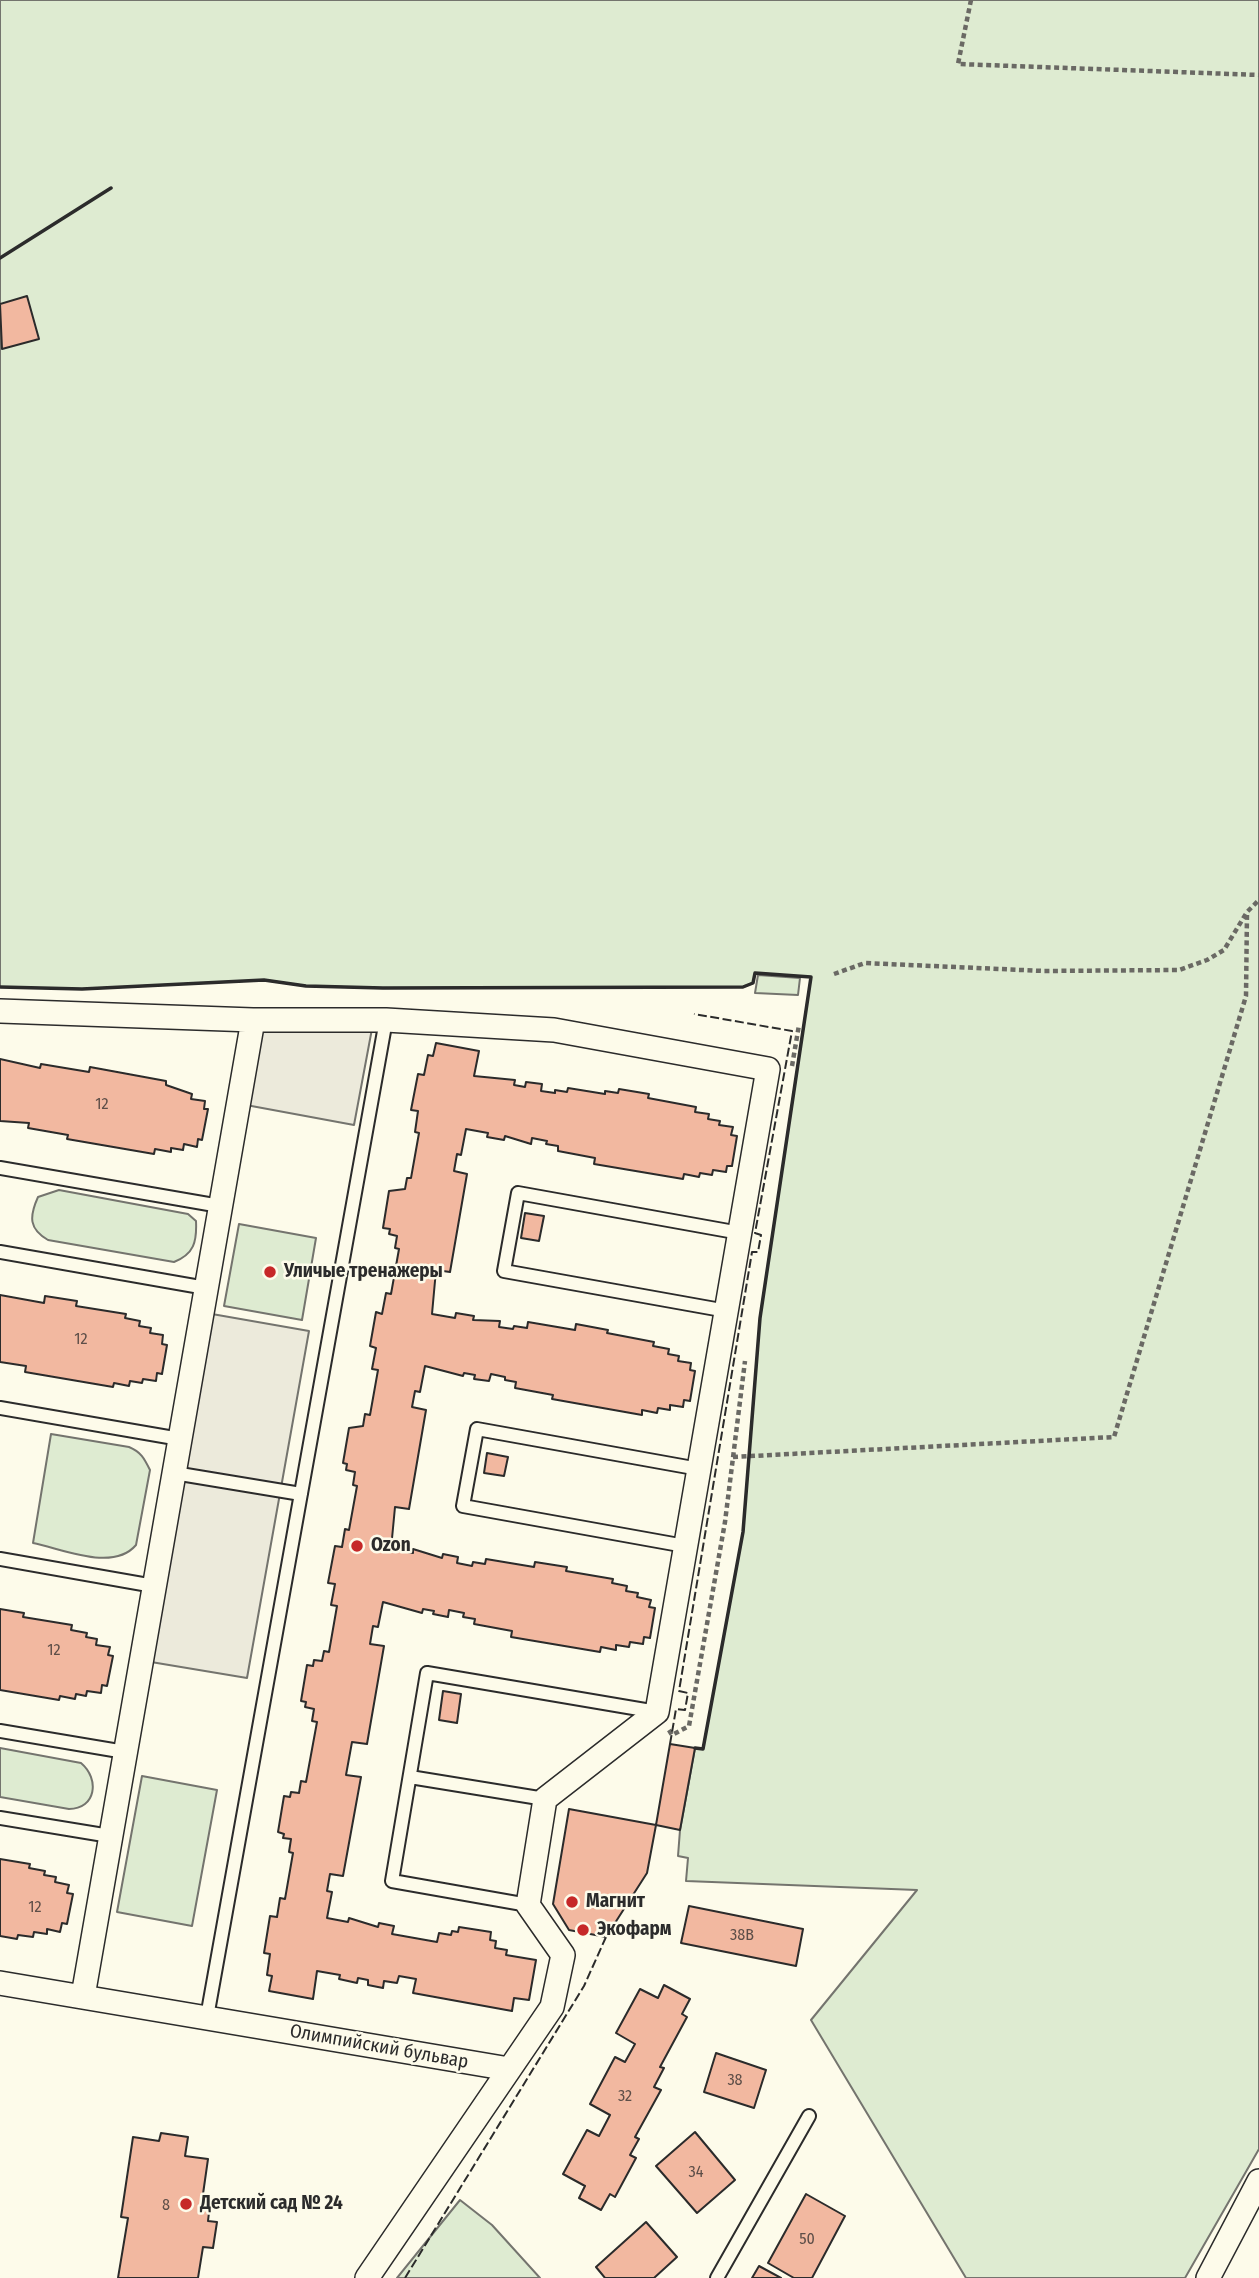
<!DOCTYPE html>
<meta charset="utf-8">
<style>
body{margin:0}
canvas{display:block;background:#fdfbea}
</style>
<canvas width="1259" height="2278"></canvas>
<script>
const ctx = document.querySelector('canvas').getContext('2d');
ctx.lineJoin = 'round';
function fillPath(path, color) {
  ctx.fillStyle = color;
  ctx.fill(path, 'evenodd');
}
function trace(path, color, width, dash) {
  ctx.strokeStyle = color;
  ctx.lineWidth = width;
  ctx.lineCap = dash ? 'butt' : 'round';
  ctx.setLineDash(dash || []);
  ctx.stroke(path);
}
function label(font, color, halo, rows, align = 'center') {
  ctx.font = font + ' "Fira Sans Condensed",sans-serif';
  ctx.lineWidth = 5;
  ctx.setLineDash([]);
  ctx.textBaseline = 'middle';
  ctx.strokeStyle = halo;
  ctx.fillStyle = color;
  for (const [text, x, y, turn = 0] of rows) {
    ctx.save();
    ctx.translate(x, y);
    ctx.rotate((+turn || 0) * Math.PI / 180);
    ctx.textAlign = isNaN(turn) ? turn : align;
    if (halo) ctx.strokeText(text, 0, 0);
    ctx.fillText(text, 0, 0);
    ctx.restore();
  }
}
const green = new Path2D(`
 M 0,0 L 1259,0 L 1259,2149 L 1185,2278 L 966,2278 L 811,2020 L 917,1890 L 686,1881 L 688,1858 L 678,1856 L 680,1830 L 695,1748 L 703,1749 L 743,1532 L 760,1318 L 811,977 L 755,973 L 753,983 L 743,987 L 383,988 L 306,986 L 264,980 L 82,989 L 0,987 Z
 M 758,975 L 800,978 L 798,995 L 755,993 Z
 M 59,1190 L 188,1214 L 196,1221 C 197,1242 194,1254 174,1262 L 48,1240 C 29,1229 29,1217 38,1197 Z
 M 239,1224 L 316,1238 L 302,1320 L 224,1306 Z
 M 51,1434 L 129,1447 C 141,1452 144,1458 150,1470 L 136,1545 C 113,1572 63,1549 33,1543 Z
 M 0,1748 L 81,1763 C 100,1779 96,1809 69,1809 L 0,1797 Z
 M 142,1776 L 217,1790 L 192,1926 L 117,1912 Z
 M 460,2200 L 492,2225 L 540,2278 L 397,2278 Z`);
fillPath(green, '#deebd1');
trace(green, '#74746e', 2);
const parking = new Path2D(`
 M 263,1015 L 374,1018 L 354,1125 L 246,1105 Z
 M 212,1314 L 309,1331 L 247,1678 L 151,1662 Z`);
fillPath(parking, '#eceadb');
trace(parking, '#74746e', 2);
const building = new Path2D(`
 M 27,296 L 39,339 L 2,349 L 0,304 Z
 M 436,1043 L 479,1051 L 474,1076 L 515,1080 L 514,1085 L 525,1087 L 526,1082 L 542,1084 L 541,1091 L 555,1093 L 555,1090 L 567,1092 L 568,1088 L 605,1094 L 605,1091 L 618,1093 L 619,1089 L 649,1094 L 648,1098 L 696,1107 L 695,1112 L 709,1114 L 708,1119 L 720,1121 L 719,1125 L 733,1127 L 731,1135 L 737,1136 L 732,1166 L 727,1166 L 726,1172 L 713,1170 L 712,1175 L 700,1173 L 699,1177 L 684,1174 L 683,1179 L 594,1164 L 595,1158 L 558,1151 L 558,1146 L 546,1144 L 547,1141 L 532,1138 L 531,1144 L 505,1136 L 504,1140 L 487,1137 L 488,1133 L 466,1129 L 461,1155 L 457,1154 L 454,1171 L 467,1174 L 450,1272 L 436,1270 L 432,1314 L 455,1318 L 456,1313 L 474,1316 L 473,1320 L 500,1321 L 499,1327 L 513,1329 L 514,1326 L 527,1328 L 528,1322 L 575,1330 L 576,1324 L 608,1330 L 607,1333 L 654,1342 L 653,1346 L 669,1349 L 668,1354 L 679,1356 L 678,1361 L 691,1363 L 690,1370 L 695,1371 L 690,1401 L 684,1400 L 683,1407 L 670,1405 L 670,1410 L 658,1408 L 657,1413 L 642,1410 L 642,1415 L 552,1399 L 553,1395 L 515,1388 L 516,1382 L 505,1380 L 505,1377 L 491,1374 L 489,1381 L 474,1379 L 475,1375 L 464,1373 L 463,1376 L 425,1366 L 420,1392 L 415,1391 L 412,1407 L 426,1410 L 409,1509 L 395,1507 L 391,1549 L 413,1553 L 413,1549 L 442,1558 L 443,1554 L 458,1557 L 457,1563 L 472,1566 L 473,1562 L 485,1564 L 486,1559 L 534,1567 L 535,1562 L 567,1567 L 566,1571 L 613,1579 L 612,1583 L 627,1586 L 626,1591 L 638,1593 L 637,1597 L 651,1600 L 649,1607 L 655,1608 L 650,1638 L 644,1637 L 643,1644 L 630,1642 L 629,1647 L 616,1645 L 616,1650 L 601,1647 L 600,1652 L 511,1637 L 512,1631 L 474,1624 L 475,1619 L 463,1617 L 464,1613 L 449,1610 L 448,1617 L 433,1614 L 434,1611 L 423,1609 L 422,1613 L 383,1602 L 378,1627 L 373,1626 L 370,1644 L 384,1646 L 367,1744 L 352,1742 L 346,1775 L 361,1777 L 343,1876 L 330,1874 L 327,1891 L 332,1892 L 327,1918 L 348,1922 L 349,1918 L 378,1927 L 379,1923 L 394,1926 L 392,1934 L 437,1942 L 439,1933 L 451,1935 L 452,1931 L 458,1932 L 459,1927 L 491,1932 L 490,1940 L 496,1941 L 495,1948 L 507,1950 L 506,1955 L 536,1960 L 529,2000 L 514,1998 L 512,2011 L 413,1993 L 416,1979 L 399,1976 L 397,1983 L 384,1981 L 383,1988 L 368,1985 L 368,1980 L 358,1978 L 357,1983 L 339,1979 L 340,1975 L 317,1971 L 313,1999 L 269,1991 L 272,1976 L 267,1975 L 270,1954 L 264,1953 L 270,1916 L 277,1917 L 280,1898 L 285,1899 L 293,1853 L 289,1852 L 291,1839 L 283,1838 L 284,1834 L 278,1832 L 284,1796 L 290,1797 L 291,1792 L 299,1793 L 301,1781 L 306,1782 L 317,1722 L 312,1721 L 314,1709 L 305,1707 L 306,1702 L 301,1701 L 307,1665 L 313,1666 L 314,1660 L 322,1661 L 324,1651 L 329,1652 L 337,1606 L 331,1605 L 335,1584 L 328,1583 L 335,1546 L 342,1547 L 345,1529 L 349,1530 L 357,1486 L 353,1485 L 355,1472 L 346,1470 L 347,1464 L 343,1463 L 349,1428 L 363,1426 L 365,1414 L 370,1415 L 378,1370 L 372,1369 L 376,1348 L 370,1346 L 376,1312 L 382,1314 L 386,1293 L 391,1294 L 399,1249 L 395,1248 L 397,1236 L 389,1234 L 390,1229 L 383,1228 L 389,1191 L 405,1189 L 407,1178 L 411,1178 L 419,1133 L 415,1132 L 418,1111 L 411,1110 L 418,1074 L 424,1075 L 428,1055 L 433,1056 Z
 M 0,1059 L 40,1068 L 41,1064 L 89,1072 L 90,1067 L 166,1081 L 166,1085 L 192,1094 L 191,1099 L 205,1101 L 204,1109 L 208,1109 L 202,1140 L 198,1139 L 197,1147 L 184,1144 L 183,1150 L 171,1148 L 171,1152 L 155,1149 L 154,1154 L 67,1139 L 68,1135 L 28,1128 L 29,1123 L 0,1121 Z
 M 525,1213 L 544,1216 L 539,1241 L 521,1238 Z
 M 0,1295 L 44,1303 L 45,1296 L 77,1301 L 76,1306 L 126,1314 L 125,1318 L 140,1321 L 139,1326 L 151,1328 L 150,1333 L 163,1335 L 162,1344 L 167,1345 L 162,1374 L 157,1373 L 156,1381 L 143,1379 L 142,1383 L 130,1381 L 129,1386 L 114,1383 L 113,1387 L 25,1372 L 26,1366 L 0,1362 Z
 M 487,1453 L 508,1457 L 504,1476 L 484,1473 Z
 M 0,1609 L 24,1613 L 23,1617 L 72,1625 L 71,1630 L 87,1633 L 86,1637 L 97,1639 L 96,1645 L 110,1647 L 108,1655 L 113,1656 L 107,1686 L 102,1685 L 101,1693 L 87,1691 L 86,1696 L 76,1694 L 75,1699 L 60,1696 L 59,1700 L 0,1690 Z
 M 443,1691 L 461,1694 L 457,1723 L 439,1720 Z
 M 670,1744 L 695,1748 L 680,1830 L 656,1825 Z
 M 569,1809 L 656,1825 L 647,1873 L 606,1937 L 569,1930 L 553,1904 Z
 M 0,1859 L 30,1864 L 29,1868 L 45,1871 L 44,1875 L 56,1877 L 55,1882 L 69,1885 L 67,1893 L 73,1894 L 67,1924 L 62,1923 L 60,1932 L 47,1929 L 47,1934 L 34,1932 L 33,1937 L 18,1935 L 17,1939 L 0,1936 Z
 M 689,1906 L 803,1929 L 796,1966 L 681,1943 Z
 M 664,1985 L 690,1999 L 682,2014 L 687,2017 L 660,2067 L 664,2068 L 654,2087 L 661,2090 L 635,2137 L 639,2139 L 630,2155 L 636,2158 L 615,2197 L 610,2194 L 601,2210 L 579,2198 L 585,2186 L 563,2174 L 587,2130 L 599,2136 L 610,2115 L 590,2104 L 615,2057 L 625,2062 L 635,2044 L 616,2033 L 640,1989 L 658,1998 Z
 M 716,2053 L 766,2070 L 754,2108 L 704,2092 Z
 M 695,2132 L 735,2180 L 697,2213 L 656,2166 Z
 M 161,2133 L 188,2137 L 185,2156 L 208,2159 L 203,2194 L 211,2195 L 208,2221 L 217,2222 L 213,2248 L 203,2247 L 198,2278 L 118,2278 L 128,2218 L 121,2217 L 133,2137 L 159,2141 Z
 M 806,2194 L 845,2216 L 812,2278 L 794,2278 L 768,2263 Z
 M 646,2222 L 677,2257 L 654,2278 L 605,2278 L 596,2267 Z
 M 759,2266 L 781,2278 L 752,2278 Z`);
fillPath(building, '#f2b8a0');
trace(building, '#2b2b2b', 2);
const service = new Path2D(`
 M 0,1168 L 220,1206
 M 0,1252 L 206,1288
 M 727,1311 L 504,1271 L 518,1193 L 740,1233
 M 0,1408 L 180,1439
 M 174,1473 L 301,1494
 M 685,1546 L 463,1506 L 477,1429 L 699,1469
 M 0,1559 L 154,1586
 M 0,1731 L 125,1752
 M 410,1777 L 545,1799
 M 0,1818 L 110,1836
 M 528,1905 L 392,1881 L 427,1673 L 657,1712
 M 207,2017 L 386,1020
 M 717,2278 L 809,2116`);
const minor = new Path2D(`
 M 0,1011 L 253,1020 L 386,1020 L 554,1030 L 768,1069 L 657,1712 L 545,1799 L 528,1905 L 563,1955 L 552,2007 L 367,2278
 M 0,1983 L 509,2069
 M 83,1996 L 253,1020
 M 1208,2278 L 1259,2181`);
trace(service, '#2b2b2b', 16);
trace(minor, '#2b2b2b', 26);
trace(new Path2D(`
 M 971,0 L 958,64 L 1259,75
 M 834,974 L 865,963 L 1044,971 L 1179,970 L 1207,960 L 1224,950 L 1247,912 L 1259,900
 M 792,1066 L 799,1025
 M 733,1457 L 1114,1437 L 1246,996 L 1247,912
 M 669,1730 L 672,1735 L 689,1726 L 725,1522 L 745,1361`), '#6a6964', 4.5, [5, 3.5]);
trace(service, '#fdfbea', 12);
trace(minor, '#fdfbea', 23);
trace(new Path2D(`
 M 670,1744 L 676,1709 L 685,1710 L 688,1693 L 679,1691 L 752,1252 L 758,1252 L 761,1235 L 755,1233 L 792,1031 L 694,1014
 M 405,2278 L 584,1986 L 606,1937`), '#2b2b2b', 2, [9, 3.5]);
trace(new Path2D(`
 M 0,258 L 111,188
 M 0,987 L 82,989 L 264,980 L 306,986 L 383,988 L 743,987 L 753,983 L 755,973 L 811,977 L 760,1318 L 743,1532 L 703,1749 L 695,1748`), '#2b2b2b', 3.5);
for (const [x, y, r, color] of [
 [270,1272,7,"#c62828"],
 [357,1546,7,"#c62828"],
 [572,1902,7,"#c62828"],
 [583,1930,7,"#c62828"],
 [186,2204,7,"#c62828"]
]) {
  const dot = new Path2D();
  dot.arc(x, y, r, 0, 2 * Math.PI);
  ctx.fillStyle = color;
  ctx.fill(dot);
  trace(dot, '#fdfbea', 2.5);
}
label('16px', '#5d4e48', null, [
 ["12",102,1105],
 ["12",81,1340],
 ["12",54,1651],
 ["12",35,1908],
 ["38В",742,1936],
 ["38",735,2081],
 ["32",625,2097],
 ["34",696,2173],
 ["8",166,2206],
 ["50",807,2240]
]);
label('bold 19px', '#2b2b2b', '#fdfbea', [
 ["Уличые тренажеры",284,1272],
 ["Ozon",371,1546],
 ["Магнит",586,1902],
 ["Экофарм",597,1930],
 ["Детский сад № 24",200,2204]
], 'left');
label('19px', '#2b2b2b', '#fdfbea', [
 ["Олимпийский бульвар",379,2047,10]
]);
</script>
